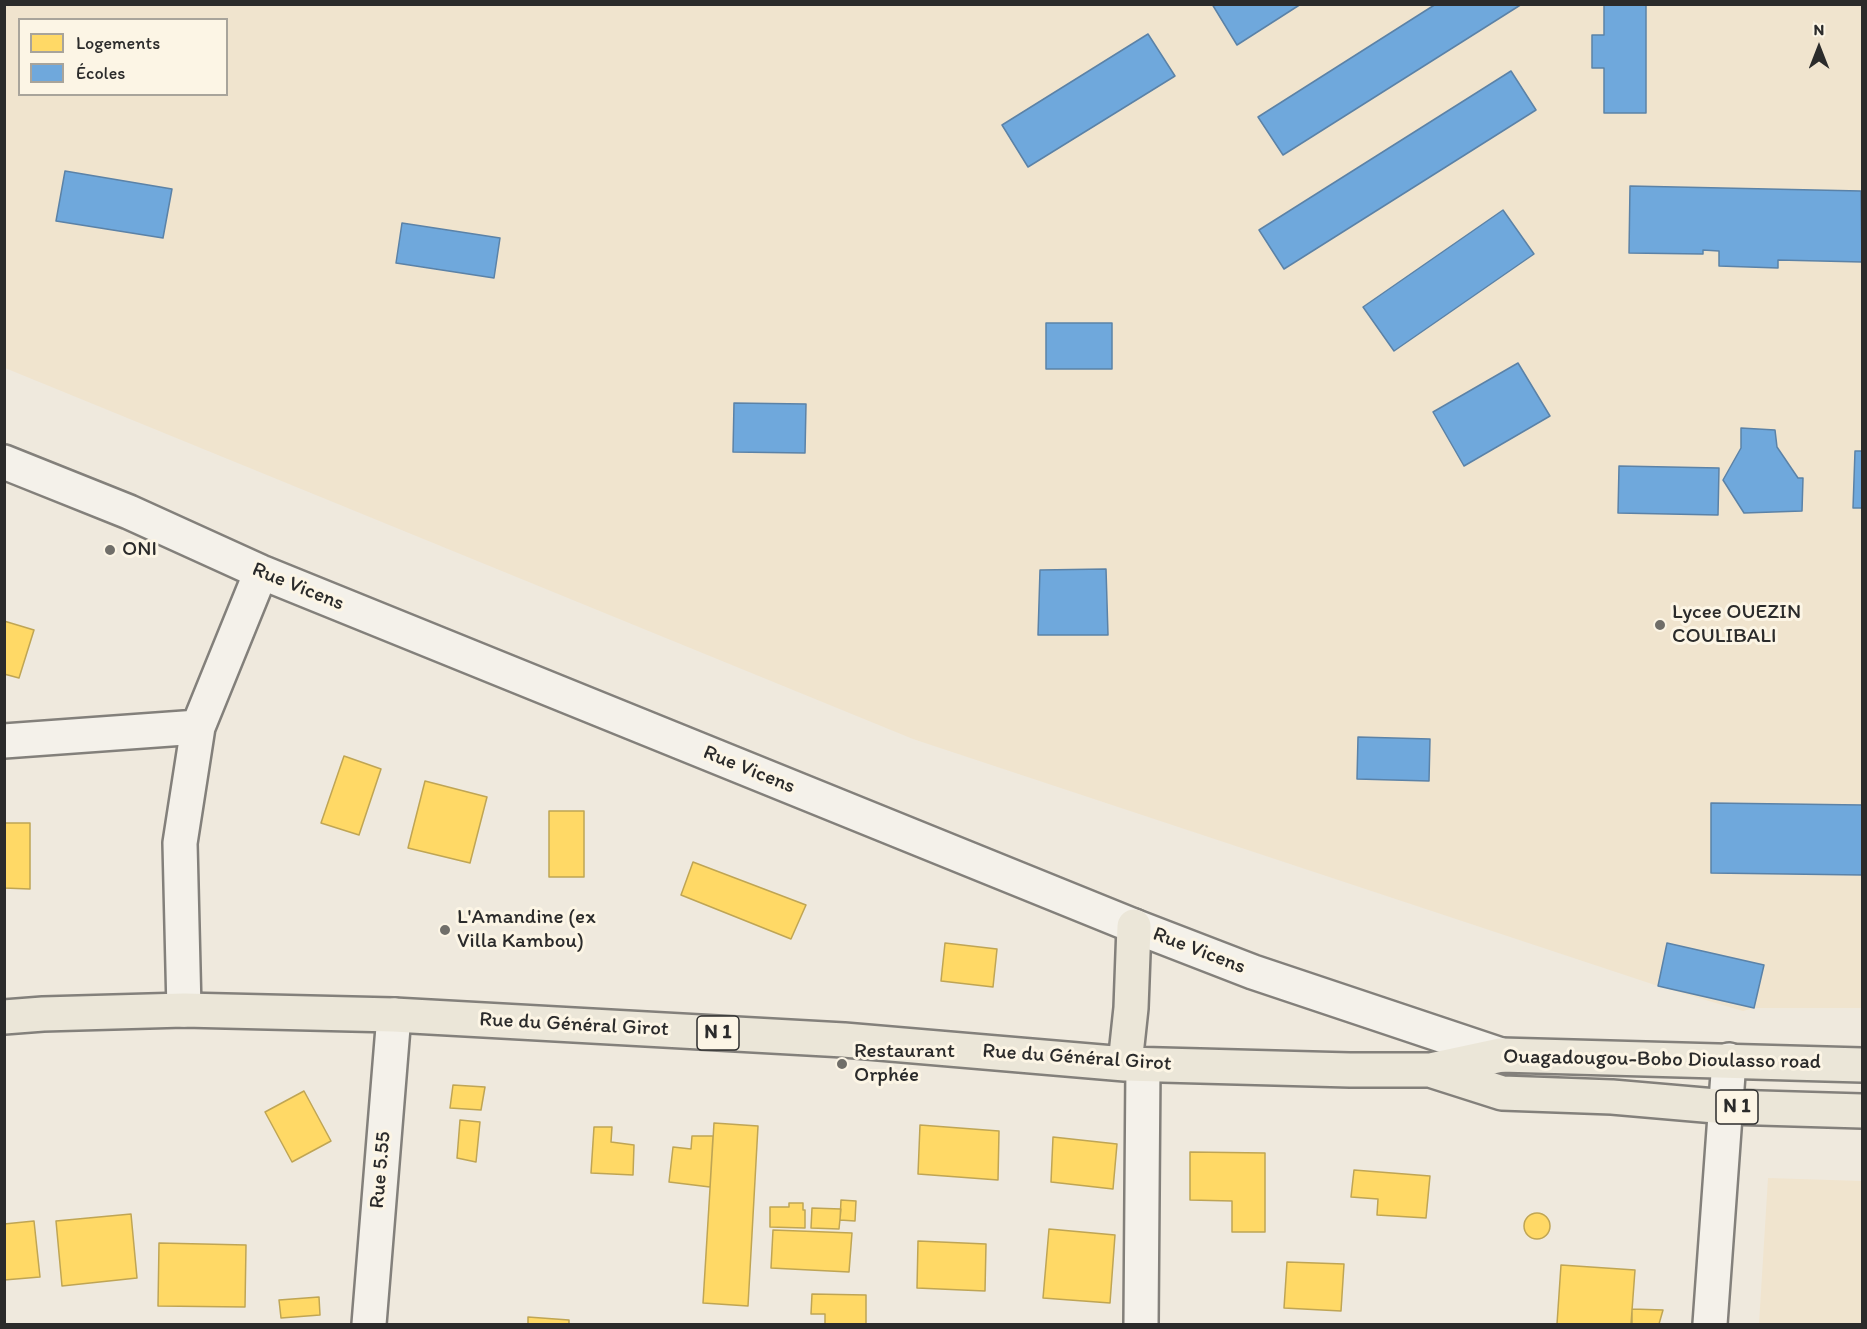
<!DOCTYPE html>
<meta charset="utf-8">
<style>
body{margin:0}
#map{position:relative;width:1867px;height:1329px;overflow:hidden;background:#efe9dd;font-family:Itim,sans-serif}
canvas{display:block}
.frame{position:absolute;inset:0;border:6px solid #2b2b2b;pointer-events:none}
.legend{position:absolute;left:18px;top:18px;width:210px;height:78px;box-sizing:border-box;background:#fcf5e5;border:2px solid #a8a49b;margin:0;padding:8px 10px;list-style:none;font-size:18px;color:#2b2b2b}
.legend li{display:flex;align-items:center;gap:12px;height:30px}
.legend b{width:30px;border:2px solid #a8a49b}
.north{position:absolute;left:1789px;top:18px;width:60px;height:60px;-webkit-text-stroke:4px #fcf5e5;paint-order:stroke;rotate:0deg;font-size:16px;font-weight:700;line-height:24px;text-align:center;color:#2b2b2b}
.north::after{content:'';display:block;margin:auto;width:21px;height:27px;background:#2b2b2b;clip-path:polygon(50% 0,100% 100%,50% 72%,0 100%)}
</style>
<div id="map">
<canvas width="1867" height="1329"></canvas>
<div class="frame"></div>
<ul class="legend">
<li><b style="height:16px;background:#ffd966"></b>Logements</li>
<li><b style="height:16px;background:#6fa8dc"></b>Écoles</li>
</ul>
<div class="north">N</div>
</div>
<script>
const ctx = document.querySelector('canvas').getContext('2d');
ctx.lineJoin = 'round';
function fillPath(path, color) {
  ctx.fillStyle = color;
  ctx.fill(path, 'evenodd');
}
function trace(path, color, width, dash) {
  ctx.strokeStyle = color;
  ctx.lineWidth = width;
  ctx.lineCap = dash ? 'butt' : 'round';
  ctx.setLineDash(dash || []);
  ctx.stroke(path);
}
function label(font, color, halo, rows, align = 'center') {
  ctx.font = font + ' Itim,sans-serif';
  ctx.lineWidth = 6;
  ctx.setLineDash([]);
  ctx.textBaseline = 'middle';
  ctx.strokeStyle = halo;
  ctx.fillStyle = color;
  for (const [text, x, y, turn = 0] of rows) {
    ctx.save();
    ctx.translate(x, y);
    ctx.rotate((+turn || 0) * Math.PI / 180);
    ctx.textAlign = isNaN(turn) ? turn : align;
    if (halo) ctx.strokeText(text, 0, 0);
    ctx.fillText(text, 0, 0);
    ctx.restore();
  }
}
fillPath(new Path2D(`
 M 4,5 L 1862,5 L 1862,1008 L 1754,1008 L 1743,1011 L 1658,986 L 913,739 L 5,368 ZM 20,20 L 226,20 L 226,94 L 20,94 Z
 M 1768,1178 L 1862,1181 L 1862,1324 L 1759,1324 Z`), '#f0e4ce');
const homes = new Path2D(`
 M 4,621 L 34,630 L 19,678 L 4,674 Z
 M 344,756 L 381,769 L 359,835 L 321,823 Z
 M 425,781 L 487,797 L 470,863 L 408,848 Z
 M 549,811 L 584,811 L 584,877 L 549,877 Z
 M 4,823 L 30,823 L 30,889 L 4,888 Z
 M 693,862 L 806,905 L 791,939 L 681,895 Z
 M 945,943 L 997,949 L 993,987 L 941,981 Z
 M 453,1085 L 485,1087 L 481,1110 L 450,1108 Z
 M 304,1091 L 331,1141 L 292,1162 L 265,1112 Z
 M 460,1120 L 480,1122 L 476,1162 L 457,1158 Z
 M 714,1123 L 758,1126 L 748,1306 L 703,1303 Z
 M 920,1125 L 999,1131 L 998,1180 L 918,1174 Z
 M 594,1127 L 612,1127 L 611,1142 L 634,1145 L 633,1175 L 591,1173 Z
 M 692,1136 L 713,1136 L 710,1187 L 669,1182 L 673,1147 L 691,1149 Z
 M 1053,1137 L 1117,1144 L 1113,1189 L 1051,1182 Z
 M 1190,1152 L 1265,1153 L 1265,1232 L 1232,1232 L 1232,1201 L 1190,1200 Z
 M 1354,1170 L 1430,1176 L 1426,1218 L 1377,1215 L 1378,1199 L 1351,1197 Z
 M 841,1200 L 856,1201 L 855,1221 L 840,1220 Z
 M 789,1203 L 803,1203 L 803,1210 L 805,1210 L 805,1228 L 770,1227 L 770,1207 L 789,1207 Z
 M 812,1208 L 841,1209 L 839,1229 L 811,1228 Z
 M1524 1226a13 13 0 1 1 26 0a13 13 0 1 1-26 0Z
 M 131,1214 L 137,1278 L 62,1286 L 56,1221 Z
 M 34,1221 L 40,1277 L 4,1280 L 4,1224 Z
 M 1049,1229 L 1115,1235 L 1110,1303 L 1043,1298 Z
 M 773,1230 L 852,1233 L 849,1272 L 771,1268 Z
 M 918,1241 L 986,1244 L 985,1291 L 917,1288 Z
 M 159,1243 L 246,1245 L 245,1307 L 158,1306 Z
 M 1287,1262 L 1344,1264 L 1341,1311 L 1284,1308 Z
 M 1561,1265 L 1635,1270 L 1631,1324 L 1557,1324 Z
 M 812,1294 L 866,1295 L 866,1324 L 825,1324 L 825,1314 L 811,1314 Z
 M 319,1297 L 320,1315 L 281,1318 L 279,1300 Z
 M 1632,1309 L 1663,1310 L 1659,1324 L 1632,1324 Z
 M 528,1317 L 569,1320 L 569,1324 L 528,1324 Z`);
fillPath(homes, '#ffd966');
trace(homes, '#bfa554', 1.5);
const schools = new Path2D(`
 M 1212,4 L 1301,4 L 1237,45 Z
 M 1436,4 L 1522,4 L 1283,155 L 1258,117 Z
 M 1604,4 L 1646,4 L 1646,113 L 1604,113 L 1604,68 L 1592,68 L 1592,35 L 1604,35 Z
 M 1148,34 L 1175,76 L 1028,167 L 1002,125 Z
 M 1511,71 L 1536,110 L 1284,269 L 1259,230 Z
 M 65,171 L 172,189 L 163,238 L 56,221 Z
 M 1630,186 L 1861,191 L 1862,262 L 1778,260 L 1778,268 L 1719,266 L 1719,251 L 1703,250 L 1703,254 L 1629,253 Z
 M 1503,210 L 1534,254 L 1394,351 L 1363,307 Z
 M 402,223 L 500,238 L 494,278 L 396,263 Z
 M 1046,323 L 1112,323 L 1112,369 L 1046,369 Z
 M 1518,363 L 1550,416 L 1464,466 L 1433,412 Z
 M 734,403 L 806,404 L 805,453 L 733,452 Z
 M 1741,428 L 1775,430 L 1777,447 L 1798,478 L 1803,478 L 1802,511 L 1744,513 L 1723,480 L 1741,448 Z
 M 1855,451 L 1862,451 L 1862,508 L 1853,508 Z
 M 1619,466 L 1719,468 L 1718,515 L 1618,513 Z
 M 1106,569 L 1108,635 L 1038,635 L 1040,570 Z
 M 1358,737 L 1430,739 L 1429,781 L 1357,779 Z
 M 1711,803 L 1862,805 L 1862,875 L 1711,873 Z
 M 1667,943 L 1764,965 L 1754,1008 L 1658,986 Z`);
fillPath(schools, '#6fa8dc');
trace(schools, '#5b82a7', 1.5);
const minor = new Path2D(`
 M 4,462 L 129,512 L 261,572 L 1134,926 L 1253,972 L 1501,1055
 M 4,741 L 198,727
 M 184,1010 L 180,843 L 198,727 L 261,572
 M 369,1324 L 394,1015
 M 1141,1324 L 1143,1065
 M 1710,1324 L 1729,1060`);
const highway = new Path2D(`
 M 4,1017 L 43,1014 L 184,1010 L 394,1015 L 844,1040 L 1125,1064 L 1350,1070 L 1431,1070 L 1501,1055 L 1862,1065
 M 1125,1064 L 1131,1008 L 1134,926
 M 1433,1071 L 1502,1093 L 1612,1097 L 1727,1107 L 1862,1111`);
trace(minor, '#83807b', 38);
trace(highway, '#83807b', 38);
trace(minor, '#f4f1ea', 33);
trace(highway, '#ebe6d8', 33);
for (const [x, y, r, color] of [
 [110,550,6,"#706e69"],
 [1660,625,6,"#706e69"],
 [445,930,6,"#706e69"],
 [842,1064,6,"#706e69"]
]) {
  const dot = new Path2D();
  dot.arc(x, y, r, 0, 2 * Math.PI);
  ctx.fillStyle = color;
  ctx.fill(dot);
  trace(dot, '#fcf5e5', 2);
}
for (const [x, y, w] of [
 [718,1033,42],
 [1737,1107,42]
]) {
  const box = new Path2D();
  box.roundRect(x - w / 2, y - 17, w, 34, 4.5);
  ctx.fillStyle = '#fcf5e5';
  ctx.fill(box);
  trace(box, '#2b2b2b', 1.5);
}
label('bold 20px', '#2b2b2b', null, [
 ["N 1",718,1033],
 ["N 1",1737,1107]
]);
label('21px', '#2b2b2b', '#fcf5e5', [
 ["ONI",122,550],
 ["Lycee OUEZIN",1672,613],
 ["COULIBALI",1672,637],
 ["L'Amandine (ex",457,918],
 ["Villa Kambou)",457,942],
 ["Restaurant",854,1052],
 ["Orphée",854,1076]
], 'left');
label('21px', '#2b2b2b', '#fcf5e5', [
 ["Rue Vicens",298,587,22],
 ["Rue Vicens",749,770,22],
 ["Rue Vicens",1199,951,21],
 ["Rue du Général Girot",574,1025,3],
 ["Rue du Général Girot",1077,1058,4],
 ["Ouagadougou-Bobo Dioulasso road",1662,1060,1],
 ["Rue 5.55",381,1170,-85]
]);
</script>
